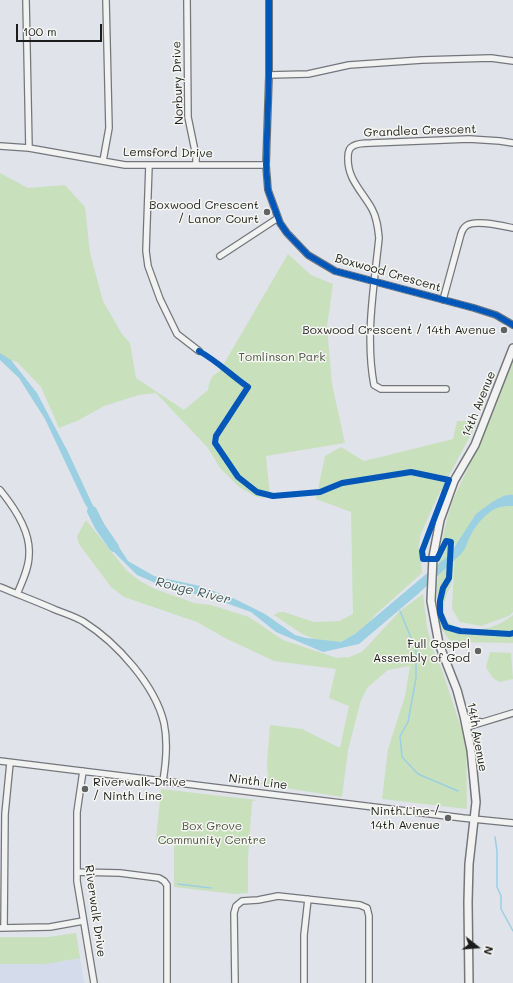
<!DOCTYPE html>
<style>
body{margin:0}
#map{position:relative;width:513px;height:983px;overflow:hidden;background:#e0e3ea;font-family:Mali,sans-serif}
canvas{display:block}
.north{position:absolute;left:457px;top:927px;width:40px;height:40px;-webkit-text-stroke:3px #f6f6f2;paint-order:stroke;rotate:107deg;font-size:11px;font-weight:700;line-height:16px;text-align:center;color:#1c1c1c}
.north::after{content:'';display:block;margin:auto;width:14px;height:18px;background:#1c1c1c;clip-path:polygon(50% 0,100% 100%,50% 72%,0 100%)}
.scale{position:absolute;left:16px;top:24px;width:86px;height:18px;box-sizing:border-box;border:2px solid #1c1c1c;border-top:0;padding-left:5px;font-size:12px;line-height:14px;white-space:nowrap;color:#1c1c1c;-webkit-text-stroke:3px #f6f6f2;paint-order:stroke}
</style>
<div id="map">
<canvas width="513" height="983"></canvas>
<div class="north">N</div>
<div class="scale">100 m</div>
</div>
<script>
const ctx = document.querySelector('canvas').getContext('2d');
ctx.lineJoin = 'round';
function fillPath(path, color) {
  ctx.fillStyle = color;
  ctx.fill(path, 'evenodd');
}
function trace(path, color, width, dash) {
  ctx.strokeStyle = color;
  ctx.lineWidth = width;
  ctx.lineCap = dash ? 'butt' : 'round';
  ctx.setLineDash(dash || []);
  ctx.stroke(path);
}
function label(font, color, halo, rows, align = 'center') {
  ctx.font = font + ' Mali,sans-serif';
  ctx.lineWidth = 3;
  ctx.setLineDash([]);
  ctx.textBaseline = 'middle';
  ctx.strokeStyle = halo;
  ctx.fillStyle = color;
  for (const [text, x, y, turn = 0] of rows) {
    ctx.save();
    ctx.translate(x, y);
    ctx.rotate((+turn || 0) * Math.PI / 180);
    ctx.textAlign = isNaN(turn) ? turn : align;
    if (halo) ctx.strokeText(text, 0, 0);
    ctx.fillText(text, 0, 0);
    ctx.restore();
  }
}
fillPath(new Path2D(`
 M 76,933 L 84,983 L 0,983 L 0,937 L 49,937 Z`), '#d4dbeb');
fillPath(new Path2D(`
 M 0,173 L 28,188 L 65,185 L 85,207 L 90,253 L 103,301 L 122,334 L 130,343 L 136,378 L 184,410 L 208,390 C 209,382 211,375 219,372 L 288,254 L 311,275 L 333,284 L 327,327 L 332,384 L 345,443 L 266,456 L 270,496 L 263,498 L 254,496 L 238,486 L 220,468 L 208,448 L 156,393 L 139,395 L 104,406 L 79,420 L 59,428 L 41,387 L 17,362 L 0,357 Z
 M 513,362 L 513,612 L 509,616 L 481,626 L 460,622 L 452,609 L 455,543 L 453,546 C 453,557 454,569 452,580 C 452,586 447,592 446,597 C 439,618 450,629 470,630 C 486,630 501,625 513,615 L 513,643 L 451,642 L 440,627 L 437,614 L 437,588 L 441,548 L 445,527 L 451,504 L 492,416 Z
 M 457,421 L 478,421 L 436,500 L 420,536 L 419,548 L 422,573 L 376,614 L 365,627 L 352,636 L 341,642 L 320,641 L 302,634 L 274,615 L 279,612 L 284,612 L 314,622 L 339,621 L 353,614 L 351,512 L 316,499 L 325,456 L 341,447 L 364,461 L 453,439 Z
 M 86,520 L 127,571 L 140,581 L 155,589 L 194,603 L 211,605 L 249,617 L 283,640 L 337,658 L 349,657 L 362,652 L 400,611 L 423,594 L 427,627 L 432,647 L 442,670 L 466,743 L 467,809 L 382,799 L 388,749 L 405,696 L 410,666 L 388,670 L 368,687 L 361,700 L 348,750 L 342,797 L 260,784 L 268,776 L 267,764 L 270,725 L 302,729 L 340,748 L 349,706 L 329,698 L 336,669 L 274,661 L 225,638 L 197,622 L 124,597 L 111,587 L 79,544 L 77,536 Z
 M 490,652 L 511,653 L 513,679 L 499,682 L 492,677 L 486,667 Z
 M 161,789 L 257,800 L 252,801 L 248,858 L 248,893 L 235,894 L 174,887 L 174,844 L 156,840 Z
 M 76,933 L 80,958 L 46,964 L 0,964 L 0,937 L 49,937 Z`), '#c9e0bd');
fillPath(new Path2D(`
 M 0,353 L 11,360 L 37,393 L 68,452 L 95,510 L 128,561 L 154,576 L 200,586 L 235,599 L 265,614 L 295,635 L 306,638 L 341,642 L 355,634 L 450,554 L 476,514 C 484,508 503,492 513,495 L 513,506 C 508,506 502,506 497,508 C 485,513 473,528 468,541 C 466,546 465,550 461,554 L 418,594 L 359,644 L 323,652 L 276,632 L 251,612 L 209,597 L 167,588 L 137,575 L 115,553 L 109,544 L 107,536 L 85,504 L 45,419 L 19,378 L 0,360 Z`), '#9bcfe2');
trace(new Path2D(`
 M 400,611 L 416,650 L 416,678 L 408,722 L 400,736 L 402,757 L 418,774 L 458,791
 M 495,837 L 497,851 L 497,887 L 501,896 L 501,909 L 513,931
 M 178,884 L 211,888`), '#9bcfe2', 1.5);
trace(new Path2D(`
 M 92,511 L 100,527 L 114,547`), '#9bcfe2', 10);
const street = new Path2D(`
 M 26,0 L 29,148
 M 187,0 L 188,117 L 196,156 L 196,165
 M 269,0 L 269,75 L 266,165 L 268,190 L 280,223 L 287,233 L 308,255 L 335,271 L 474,308 L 496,315 L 513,325
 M 269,75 L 308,74 L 349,65 L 422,60 L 491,58 L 513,61
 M 0,146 L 29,148 L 125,165 L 266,165
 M 103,161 L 109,128 L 106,0
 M 149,165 L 146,251 L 148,266 L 160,299 L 177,334 L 199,351
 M 220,256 L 278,218
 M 443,300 L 461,234 C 462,231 463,228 466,226 C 474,219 503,226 513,228
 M 446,389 L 381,389 L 374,385 C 365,337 374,287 379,238 C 378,228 377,218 372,209 C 362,191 347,179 348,157 C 348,153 349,148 353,146 C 358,143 365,143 371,143 L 469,139 L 500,141 L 513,143
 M 0,490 C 14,507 31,531 29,555 C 29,568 22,582 17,594
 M 0,587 C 19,595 38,602 56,610 C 66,614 76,617 84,622 C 117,643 155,685 164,723 C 168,742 166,763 163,781
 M 464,716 L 471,720 L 481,722
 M 467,727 L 513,713
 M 0,761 L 463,818 L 513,823
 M 83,771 L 77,812 L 77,881 L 94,983
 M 77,872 L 120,873 L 159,878 L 164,881 L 167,885 L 167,983
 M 0,928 L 50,927 L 83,921
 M 4,928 L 5,814 L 10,763
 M 235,983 L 234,913 L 236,906 L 242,901 L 258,900 L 278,896 L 360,905 L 367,908 L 369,916 L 369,983
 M 304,983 L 304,935 L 308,899`);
const secondary = new Path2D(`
 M 469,983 L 468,902 L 469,864 L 476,802 L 471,750 L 464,716 L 457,690 L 439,644 L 431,601 L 433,557 L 440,520 L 454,481 L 475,445 L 513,348`);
trace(street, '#747679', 8);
trace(secondary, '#747679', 10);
trace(street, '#f2f2f2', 5.5);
trace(secondary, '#f2f2f2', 7);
trace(new Path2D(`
 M 269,0 L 269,75 L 266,165 L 268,190 L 280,223 L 287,233 L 308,255 L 335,271 L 474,308 L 496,315 L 513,325
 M 199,351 C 217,361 231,375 248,387 L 216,436 L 215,443 L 238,477 L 257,492 L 273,496 L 320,492 L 342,483 L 411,472 L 449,480 L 422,551 L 423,559 L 437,559 L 446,541 L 451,542 L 449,578 L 443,588 L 440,601 L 440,613 L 446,627 L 460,631 L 510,634 L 513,633`), '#0057b8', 6);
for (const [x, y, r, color] of [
 [267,212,4,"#616264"],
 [504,330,4,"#616264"],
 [478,651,4,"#616264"],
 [85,789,4,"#616264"],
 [448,818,4,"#616264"]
]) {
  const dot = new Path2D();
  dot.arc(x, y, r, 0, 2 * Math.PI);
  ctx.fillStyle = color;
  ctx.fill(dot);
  trace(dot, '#f6f6f2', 1.5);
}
label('12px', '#1c1c1c', '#f6f6f2', [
 ["Norbury Drive",178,83,-92],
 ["Grandlea Crescent",420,131,-2],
 ["Lemsford Drive",168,153,1],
 ["Boxwood Crescent",388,273,16],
 ["14th Avenue",479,404,-68],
 ["14th Avenue",477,737,80],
 ["Ninth Line",258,782,7],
 ["Riverwalk Drive",95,911,82]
]);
label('12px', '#1c1c1c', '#f6f6f2', [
 ["Boxwood Crescent",259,205],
 ["/ Lanor Court",259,219],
 ["Boxwood Crescent / 14th Avenue",496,330],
 ["Full Gospel",470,644],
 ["Assembly of God",470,658],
 ["Riverwalk Drive",93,782,"left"],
 ["/ Ninth Line",93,796,"left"],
 ["Ninth Line /",440,811],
 ["14th Avenue",440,825]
], 'right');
label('12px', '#4a5641', '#f6f6f2', [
 ["Tomlinson Park",282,357],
 ["Box Grove",212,826],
 ["Community Centre",212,840]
]);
label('italic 13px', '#3e5860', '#f6f6f2', [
 ["Rouge River",193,591,14]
]);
</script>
